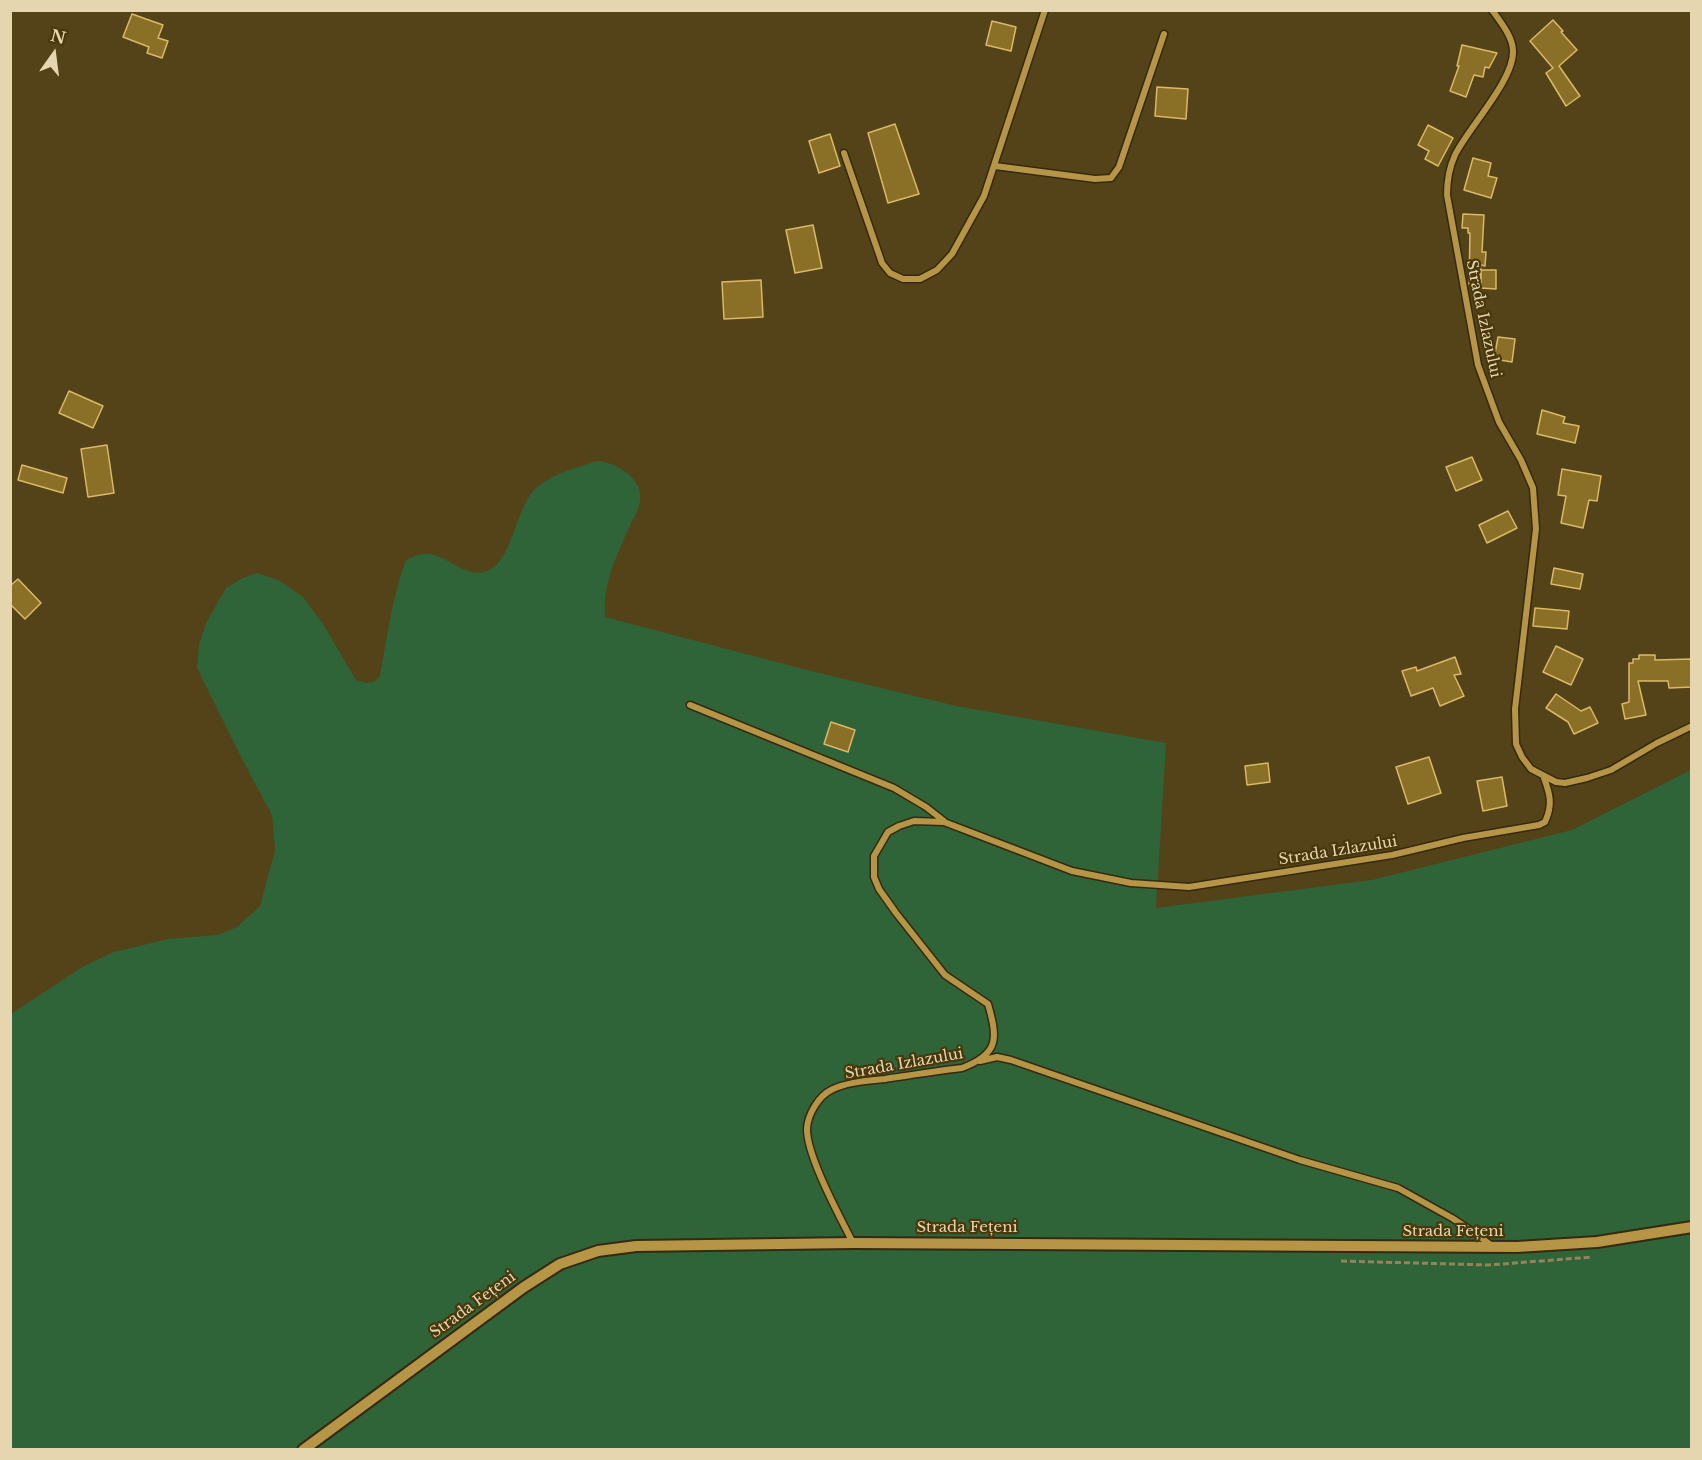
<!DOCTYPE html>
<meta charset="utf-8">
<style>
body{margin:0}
#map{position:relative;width:1702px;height:1460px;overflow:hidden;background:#544318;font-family:"Libre Baskerville",serif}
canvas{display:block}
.frame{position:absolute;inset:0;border:12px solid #e6d6b0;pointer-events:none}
.north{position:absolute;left:24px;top:24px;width:60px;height:60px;-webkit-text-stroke:4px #49380c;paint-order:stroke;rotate:14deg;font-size:16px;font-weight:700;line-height:24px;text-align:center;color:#e6d6b0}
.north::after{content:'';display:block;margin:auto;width:21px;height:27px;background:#e6d6b0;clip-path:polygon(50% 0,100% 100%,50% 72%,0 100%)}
</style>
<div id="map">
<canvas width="1702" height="1460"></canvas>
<div class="frame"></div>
<div class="north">N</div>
</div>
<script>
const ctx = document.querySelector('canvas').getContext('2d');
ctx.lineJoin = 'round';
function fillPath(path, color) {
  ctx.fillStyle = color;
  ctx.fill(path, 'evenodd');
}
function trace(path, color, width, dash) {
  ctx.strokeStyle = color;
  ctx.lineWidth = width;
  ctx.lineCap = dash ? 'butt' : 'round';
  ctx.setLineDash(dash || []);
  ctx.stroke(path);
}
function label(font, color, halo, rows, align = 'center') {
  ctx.font = font + ' "Libre Baskerville",serif';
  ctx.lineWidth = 4.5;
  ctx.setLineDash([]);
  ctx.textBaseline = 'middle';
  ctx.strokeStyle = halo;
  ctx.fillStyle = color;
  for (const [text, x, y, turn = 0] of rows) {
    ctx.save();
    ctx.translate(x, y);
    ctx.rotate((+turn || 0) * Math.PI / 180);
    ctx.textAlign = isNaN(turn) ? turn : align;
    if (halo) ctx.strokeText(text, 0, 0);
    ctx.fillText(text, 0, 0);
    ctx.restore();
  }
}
fillPath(new Path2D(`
 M 597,461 C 615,462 644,478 640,501 C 639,510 633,519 629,527 C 616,559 603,581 605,617 L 807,670 L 956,706 L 1166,743 L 1156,908 L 1372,880 L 1572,830 L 1691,770 L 1691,1449 L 11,1450 L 11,1014 L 84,966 L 114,952 L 168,939 L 218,935 L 237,927 L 260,906 L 275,850 L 272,815 L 242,759 L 197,668 L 199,645 L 206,623 L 226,588 L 243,578 L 257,573 L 278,580 L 303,597 L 323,624 L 356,680 L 366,683 L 374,682 L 380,676 C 387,637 392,597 406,560 C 414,557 420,553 429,554 C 449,556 468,581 489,570 C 513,558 515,511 534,490 C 550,474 576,468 597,461 Z`), '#2f6338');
const building = new Path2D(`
 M 132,14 L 163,25 L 158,38 L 168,41 L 162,58 L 147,53 L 149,47 L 123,37 Z
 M 1553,20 L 1563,31 L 1561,32 L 1577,50 L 1559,66 L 1580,96 L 1566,106 L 1546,73 L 1553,68 L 1530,41 Z
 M 992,21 L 1016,27 L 1011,51 L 986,45 Z
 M 1462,45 L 1497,53 L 1489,68 L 1485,67 L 1483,77 L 1474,75 L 1466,97 L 1450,91 L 1459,66 L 1457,66 Z
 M 1157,87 L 1188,89 L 1186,119 L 1155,116 Z
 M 895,124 L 919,194 L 888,203 L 868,133 Z
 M 1428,125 L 1453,138 L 1438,166 L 1425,159 L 1429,151 L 1418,145 Z
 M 830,134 L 840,166 L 819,173 L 809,141 Z
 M 1473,158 L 1491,163 L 1488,176 L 1497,178 L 1491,198 L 1464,190 Z
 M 1463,214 L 1484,215 L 1482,252 L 1486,252 L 1485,266 L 1481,265 L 1480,284 L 1469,284 L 1470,233 L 1468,233 L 1468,228 L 1462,228 Z
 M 813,225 L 822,268 L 795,273 L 786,230 Z
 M 1481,270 L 1496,270 L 1496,289 L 1481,288 Z
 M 761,280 L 763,317 L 724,319 L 722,282 Z
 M 1498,337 L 1515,339 L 1512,362 L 1494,359 Z
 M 69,391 L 103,406 L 93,428 L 59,413 Z
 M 1542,410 L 1565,417 L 1563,423 L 1579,426 L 1575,443 L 1537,434 Z
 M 107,445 L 114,493 L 88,497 L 81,449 Z
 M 1472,457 L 1482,480 L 1456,491 L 1446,467 Z
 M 22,465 L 67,478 L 63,493 L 18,480 Z
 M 1562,469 L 1601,476 L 1597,501 L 1589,500 L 1583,528 L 1561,523 L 1566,496 L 1558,495 Z
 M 1508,511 L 1517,528 L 1487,543 L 1479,525 Z
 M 1554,568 L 1583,574 L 1580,589 L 1551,584 Z
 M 18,579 L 41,603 L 25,619 L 10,604 L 10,586 Z
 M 1535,608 L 1569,611 L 1567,629 L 1533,626 Z
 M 1556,646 L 1583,659 L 1571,685 L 1543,672 Z
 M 1639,655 L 1655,655 L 1655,660 L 1692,659 L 1692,687 L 1669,688 L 1668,681 L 1638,681 L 1646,715 L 1625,719 L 1622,704 L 1629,702 L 1629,663 L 1633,663 L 1633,659 L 1639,659 Z
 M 1455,657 L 1461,674 L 1454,675 L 1464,696 L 1440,706 L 1433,688 L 1411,696 L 1402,671 L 1416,667 L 1417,671 Z
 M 1556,694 L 1581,711 L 1590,707 L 1598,723 L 1574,734 L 1568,722 L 1546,708 Z
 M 831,722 L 855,730 L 848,752 L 824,744 Z
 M 1429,757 L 1441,793 L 1408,804 L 1396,767 Z
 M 1268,763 L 1270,782 L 1247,785 L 1245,766 Z
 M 1502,777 L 1507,806 L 1483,811 L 1477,781 Z`);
fillPath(building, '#8a6f27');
trace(building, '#dab969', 1.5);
const minor = new Path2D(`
 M 1492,10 C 1500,21 1513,37 1513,51 C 1514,80 1469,127 1455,155 C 1449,168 1447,181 1447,195 L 1478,365 L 1499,422 L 1521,460 L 1533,488 L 1536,529 L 1515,709 L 1516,744 L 1522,757 L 1531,769 L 1556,782 L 1565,783 L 1587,778 L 1611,770 L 1657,743 L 1692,726
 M 844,153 L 882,263 L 890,273 L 903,279 L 920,279 L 937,270 L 952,254 L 984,196 L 1045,10
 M 995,166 L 1095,179 L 1111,178 L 1119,167 L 1164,34
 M 690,705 L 894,788 L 926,807 L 944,821
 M 980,1061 L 997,1057 L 1011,1060 L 1300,1160 L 1398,1188 L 1452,1218 L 1478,1235 L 1492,1246
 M 853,1243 C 840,1217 806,1155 807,1128 C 808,1114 819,1096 831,1090 C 847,1082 867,1081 885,1079 C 911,1075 936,1071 962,1068 C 999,1054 998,1039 988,1004 L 945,975 L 896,913 L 879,889 L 874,877 L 874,856 L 888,832 L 899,826 L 914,821 L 944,822 L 1072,871 L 1131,883 L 1189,887 L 1392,855 L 1463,838 L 1539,825 L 1545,822 C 1553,805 1550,794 1544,778`);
const tertiary = new Path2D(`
 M 303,1450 L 524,1287 L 560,1264 L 598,1251 L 636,1246 L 853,1243 L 1517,1247 L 1597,1242 L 1692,1227`);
trace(minor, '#352a11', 9);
trace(tertiary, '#352a11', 14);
trace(new Path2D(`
 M 1341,1261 L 1489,1265 L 1592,1257`), '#94835b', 3, [6, 3]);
trace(minor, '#b69646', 6);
trace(tertiary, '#b69646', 10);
label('15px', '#e6d6b0', '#49380c', [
 ["Strada Izlazului",1483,319,78],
 ["Strada Izlazului",1338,851,-9],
 ["Strada Izlazului",904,1064,-10],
 ["Strada Fețeni",967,1228],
 ["Strada Fețeni",1453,1232],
 ["Strada Fețeni",473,1305,-36]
]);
</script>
